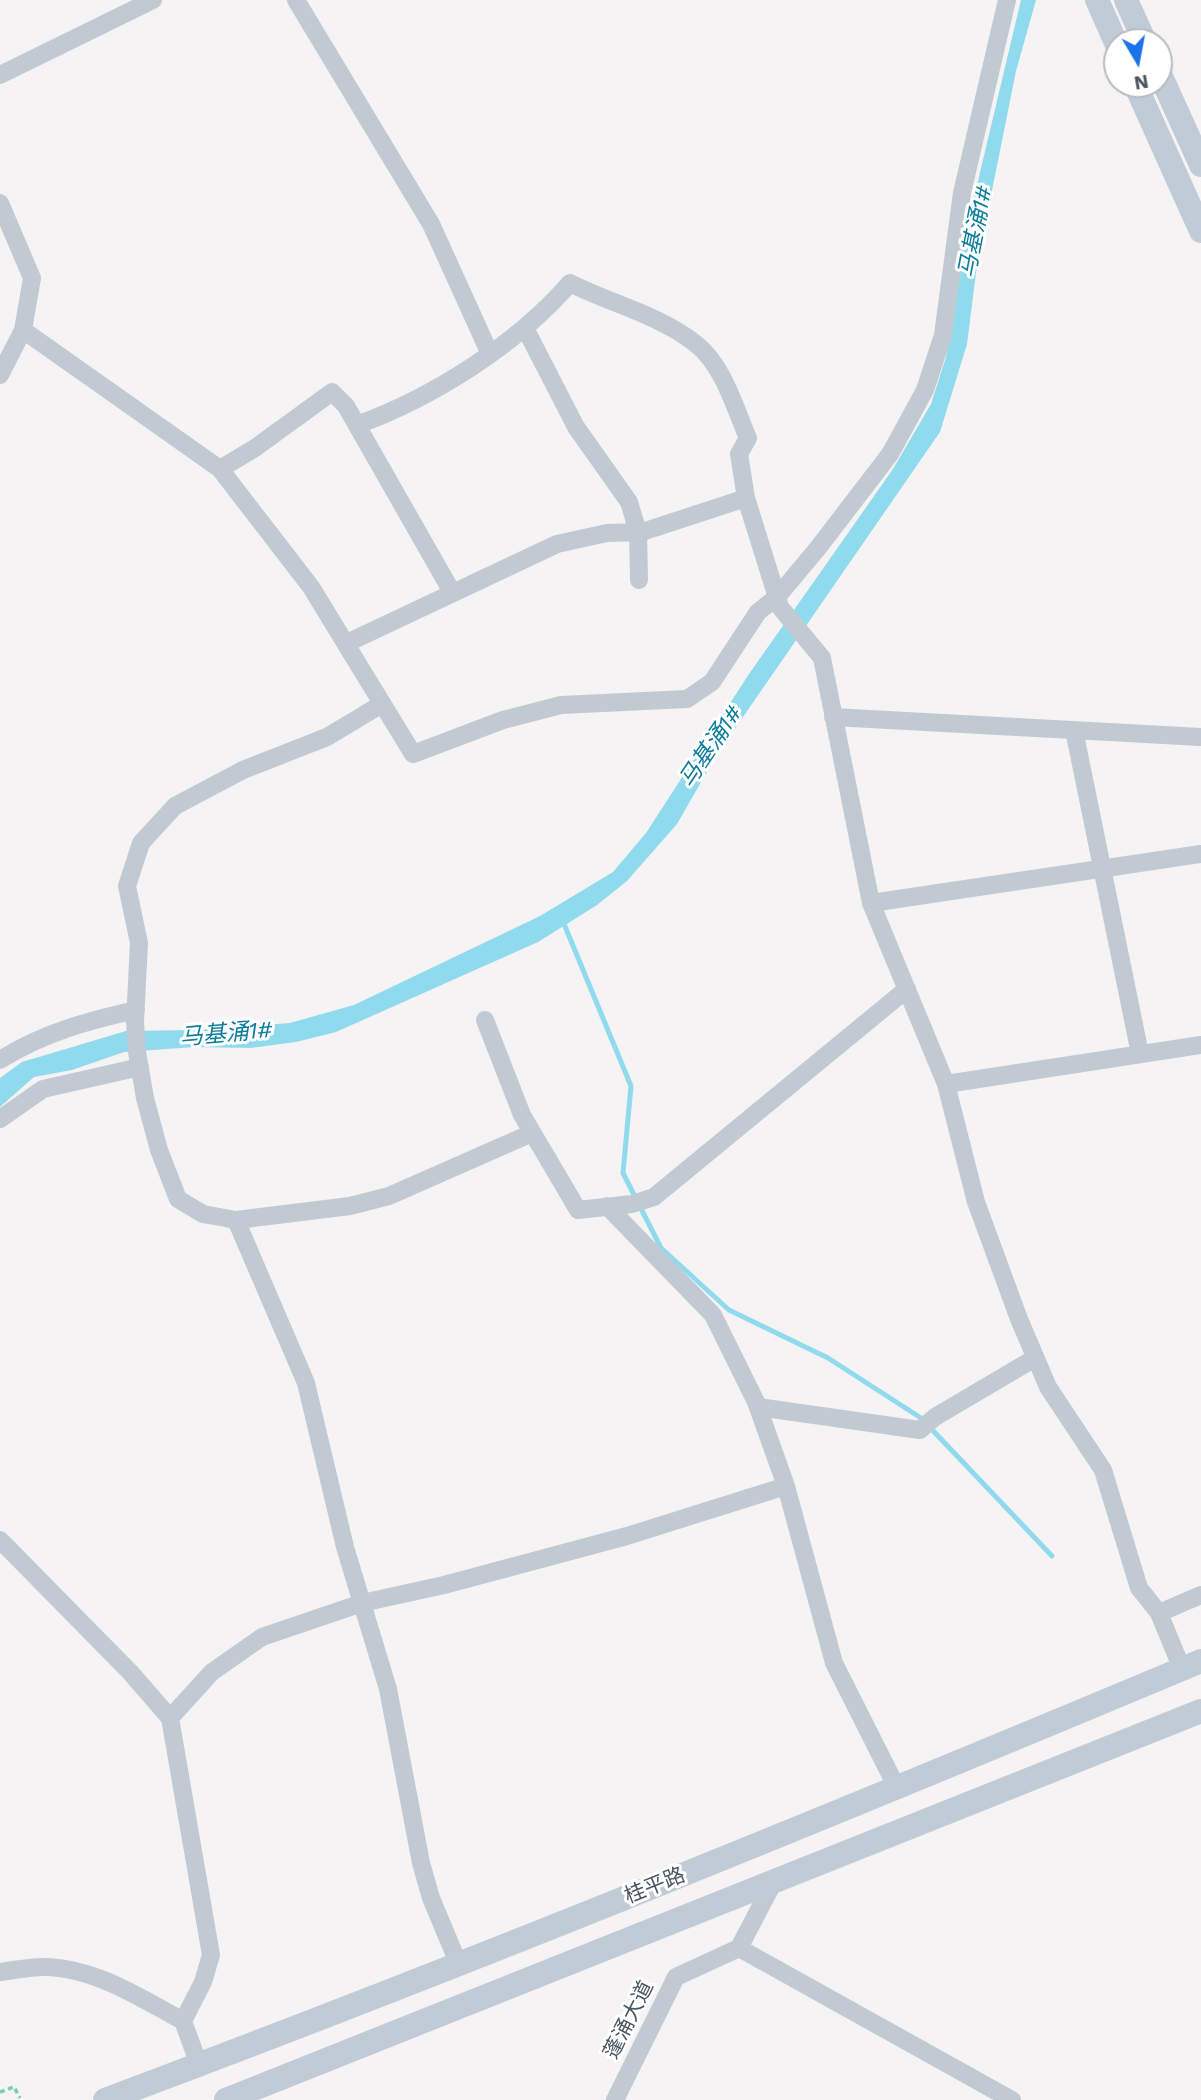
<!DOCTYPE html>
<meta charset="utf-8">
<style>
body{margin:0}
#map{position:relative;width:1201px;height:2100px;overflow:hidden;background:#f5f3f3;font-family:"Work Sans",sans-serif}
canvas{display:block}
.north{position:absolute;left:1103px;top:28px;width:70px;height:70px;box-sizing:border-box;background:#fff;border:2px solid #b7bbc0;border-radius:50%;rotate:170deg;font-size:19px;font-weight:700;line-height:28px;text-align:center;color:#4a5661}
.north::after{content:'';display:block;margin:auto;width:24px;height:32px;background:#1a73e8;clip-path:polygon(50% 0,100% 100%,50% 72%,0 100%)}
</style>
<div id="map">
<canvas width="1201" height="2100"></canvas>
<div class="north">N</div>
</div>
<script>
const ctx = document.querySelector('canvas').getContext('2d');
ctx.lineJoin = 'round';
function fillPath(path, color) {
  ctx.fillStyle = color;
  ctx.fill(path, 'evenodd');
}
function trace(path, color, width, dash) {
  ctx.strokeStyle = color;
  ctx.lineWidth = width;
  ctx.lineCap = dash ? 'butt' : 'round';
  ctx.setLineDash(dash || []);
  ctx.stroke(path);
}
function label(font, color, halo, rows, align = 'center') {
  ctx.font = font + ' "Work Sans","Noto Sans SC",sans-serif';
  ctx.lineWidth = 6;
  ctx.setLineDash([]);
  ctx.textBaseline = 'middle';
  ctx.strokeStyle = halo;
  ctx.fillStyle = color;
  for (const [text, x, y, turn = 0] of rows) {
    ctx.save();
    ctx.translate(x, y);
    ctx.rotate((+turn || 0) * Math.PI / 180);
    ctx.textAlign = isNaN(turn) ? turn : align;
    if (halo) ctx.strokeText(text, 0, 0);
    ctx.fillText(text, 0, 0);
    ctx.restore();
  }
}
fillPath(new Path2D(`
 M 1021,0 L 1036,0 L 1016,71 L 977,265 L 967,344 L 940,432 L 716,756 L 677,824 L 627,881 L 597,905 L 538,942 L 336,1032 L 296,1042 L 250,1048 L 195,1047 L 124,1052 L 72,1070 L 34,1077 L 0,1107 L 0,1078 L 22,1062 L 126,1031 L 197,1030 L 290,1023 L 354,1005 L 540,916 L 613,872 L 646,833 L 749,674 L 893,469 L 931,404 L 946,357 L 963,244 Z`), '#90daee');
trace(new Path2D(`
 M 562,919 L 631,1086 L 623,1173 L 661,1248 L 729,1310 L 828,1358 L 921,1418 L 1052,1556`), '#90daee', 5);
trace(new Path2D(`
 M 0,2092 L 14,2087 L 20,2098`), '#7ad0a6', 3.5, [5, 3.5]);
trace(new Path2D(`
 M 296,0 L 431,224 L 490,354
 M 0,75 L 153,0
 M 0,203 L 32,278 L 23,330 L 0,375
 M 525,328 L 576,427 L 629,502 L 638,532 L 639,580
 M 23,330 L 220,469 L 311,587 L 413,754 L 503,720 L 561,705 L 687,699 L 712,682 L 758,612 L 777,597 L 818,548 L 890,454 L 925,390 L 943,335 L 962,193 L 1007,0
 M 357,425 C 434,397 517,344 570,283 C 611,304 660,315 696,344 C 723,365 735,408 748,438 L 739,454 L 746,498 L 780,607 L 822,658 L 871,903 L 946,1084 L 976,1202 L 1019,1319 L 1048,1387 L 1103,1470 L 1139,1588 L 1159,1613 L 1182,1669
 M 220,469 L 255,448 L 332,392 L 346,406 L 452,592
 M 347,643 L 557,544 L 607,533 L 642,532 L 746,498
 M 382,704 L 327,737 L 243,770 L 175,806 L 141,843 L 127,886 L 139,943 L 135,1022 L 137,1052 L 145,1098 L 159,1150 L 178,1199 L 203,1214 L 236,1220 L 350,1206 L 389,1196 L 532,1133
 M 833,717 L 1201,737
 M 1074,730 L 1140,1054
 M 871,903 L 1201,854
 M 485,1020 L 522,1115 L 578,1210 L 632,1204 L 654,1197 L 907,989
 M 0,1060 C 43,1033 87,1021 136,1010
 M 946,1084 L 1201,1045
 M 0,1119 L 43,1089 L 140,1067
 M 607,1206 L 713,1315 L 756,1402 L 786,1486 L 834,1663 L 897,1788
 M 236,1220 L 306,1383 L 345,1547 L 388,1689 L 421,1863 L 431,1898 L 459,1965
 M 758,1407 L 920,1430 L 935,1417 L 1035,1358
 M 0,1540 L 130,1672 L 170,1718 L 211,1955 L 203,1982 L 183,2021 L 199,2065
 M 1159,1613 L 1201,1595
 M 170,1718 L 212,1672 L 262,1637 L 362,1603 L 444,1585 L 627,1536 L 786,1486
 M 739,1948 L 1012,2100
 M 0,1972 C 16,1970 33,1966 48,1967 C 97,1969 142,1999 183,2021
 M 615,2100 L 676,1977 L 739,1948 L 774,1881`), '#c1cad2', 18);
trace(new Path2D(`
 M 1097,0 L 1117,45
 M 1126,0 L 1145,42
 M 1159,72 L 1201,165
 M 1135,84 L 1201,231
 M 105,2100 C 474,1962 838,1813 1201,1661
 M 226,2100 L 1201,1711`), '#c1cbd6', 24);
label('21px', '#4a5661', '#fff', [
 ["桂平路",655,1886,-22],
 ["蓬涌大道",629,2020,-63]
]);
label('italic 23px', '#0c7c9b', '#fff', [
 ["马基涌1#",976,232,-79],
 ["马基涌1#",711,747,-56],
 ["马基涌1#",226,1034,-5]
]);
</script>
